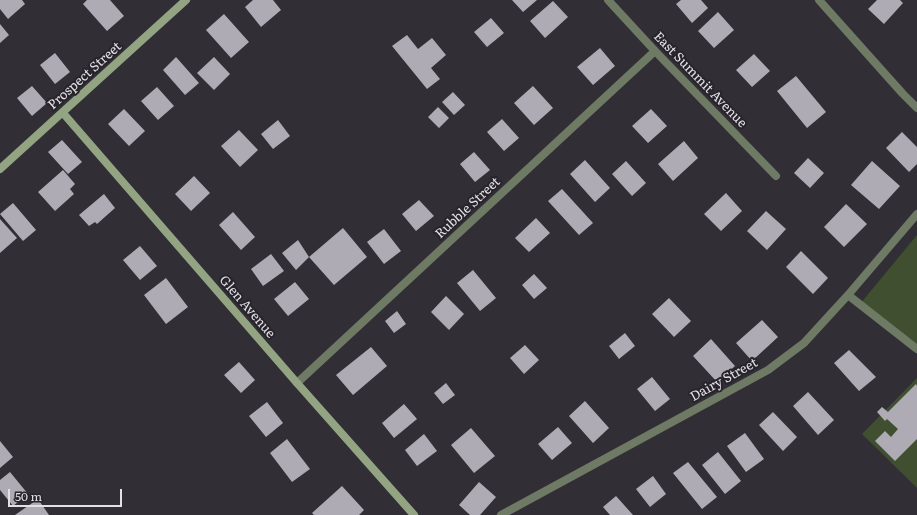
<!DOCTYPE html>
<style>
body{margin:0}
#map{position:relative;width:917px;height:515px;overflow:hidden;background:#312e36;font-family:Literata,serif}
canvas{display:block}
.scale{position:absolute;left:8px;top:489px;width:114px;height:18px;box-sizing:border-box;border:2px solid #e3e1e6;border-top:0;padding-left:5px;font-size:12px;line-height:14px;white-space:nowrap;color:#e3e1e6;-webkit-text-stroke:3px #27242c;paint-order:stroke}
</style>
<div id="map">
<canvas width="917" height="515"></canvas>
<div class="scale">50 m</div>
</div>
<script>
const ctx = document.querySelector('canvas').getContext('2d');
ctx.lineJoin = 'round';
function fillPath(path, color) {
  ctx.fillStyle = color;
  ctx.fill(path, 'evenodd');
}
function trace(path, color, width, dash) {
  ctx.strokeStyle = color;
  ctx.lineWidth = width;
  ctx.lineCap = dash ? 'butt' : 'round';
  ctx.setLineDash(dash || []);
  ctx.stroke(path);
}
function label(font, color, halo, rows, align = 'center') {
  ctx.font = font + ' Literata,serif';
  ctx.lineWidth = 4;
  ctx.setLineDash([]);
  ctx.textBaseline = 'middle';
  ctx.strokeStyle = halo;
  ctx.fillStyle = color;
  for (const [text, x, y, turn = 0] of rows) {
    ctx.save();
    ctx.translate(x, y);
    ctx.rotate((+turn || 0) * Math.PI / 180);
    ctx.textAlign = isNaN(turn) ? turn : align;
    if (halo) ctx.strokeText(text, 0, 0);
    ctx.fillText(text, 0, 0);
    ctx.restore();
  }
}
fillPath(new Path2D(`
 M 917,235 L 917,351 L 860,304 Z
 M 917,378 L 917,488 L 862,434 Z`), '#3f4f30');
fillPath(new Path2D(`
 M 0,0 L 22,0 L 25,4 L 8,19 L 0,9 Z
 M 87,0 L 110,0 L 124,16 L 107,31 L 83,4 Z
 M 253,0 L 273,0 L 281,10 L 261,27 L 245,7 Z
 M 512,0 L 537,0 L 523,12 Z
 M 681,0 L 701,0 L 708,8 L 692,23 L 676,4 Z
 M 877,0 L 900,0 L 903,3 L 884,24 L 868,9 Z
 M 553,1 L 568,17 L 545,38 L 530,21 Z
 M 718,12 L 734,30 L 714,48 L 698,31 Z
 M 224,14 L 249,42 L 231,58 L 206,30 Z
 M 491,18 L 504,33 L 487,47 L 474,32 Z
 M 0,24 L 9,35 L 0,43 Z
 M 407,35 L 418,49 L 432,38 L 446,55 L 431,68 L 440,79 L 427,89 L 392,46 Z
 M 600,48 L 615,66 L 593,85 L 577,67 Z
 M 55,53 L 70,72 L 55,84 L 40,65 Z
 M 754,54 L 770,71 L 752,87 L 736,70 Z
 M 176,57 L 199,83 L 185,95 L 163,70 Z
 M 214,57 L 230,74 L 214,90 L 197,73 Z
 M 796,76 L 826,112 L 807,128 L 777,91 Z
 M 32,86 L 47,103 L 32,116 L 17,98 Z
 M 533,86 L 553,108 L 534,125 L 514,103 Z
 M 157,87 L 174,106 L 158,120 L 141,101 Z
 M 453,92 L 465,105 L 454,115 L 442,102 Z
 M 438,107 L 449,118 L 439,128 L 428,117 Z
 M 124,109 L 145,131 L 129,146 L 108,124 Z
 M 651,109 L 667,126 L 648,143 L 632,126 Z
 M 502,119 L 519,138 L 504,151 L 487,132 Z
 M 278,120 L 290,136 L 273,149 L 261,134 Z
 M 239,130 L 258,150 L 240,167 L 221,146 Z
 M 902,132 L 917,147 L 917,164 L 909,172 L 886,148 Z
 M 62,140 L 82,162 L 68,174 L 48,152 Z
 M 684,141 L 698,158 L 673,181 L 658,164 Z
 M 474,152 L 490,170 L 475,182 L 460,164 Z
 M 808,158 L 824,173 L 810,188 L 794,173 Z
 M 585,160 L 610,188 L 595,202 L 570,174 Z
 M 626,161 L 646,183 L 632,196 L 612,174 Z
 M 872,161 L 900,186 L 879,209 L 851,185 Z
 M 63,170 L 75,184 L 70,189 L 74,194 L 55,211 L 38,192 Z
 M 194,176 L 210,193 L 191,211 L 175,194 Z
 M 562,189 L 593,223 L 579,235 L 548,201 Z
 M 726,193 L 742,211 L 721,231 L 704,214 Z
 M 104,194 L 115,208 L 97,224 L 95,222 L 89,226 L 79,215 Z
 M 419,200 L 434,216 L 416,231 L 402,214 Z
 M 13,203 L 36,230 L 23,241 L 0,214 Z
 M 846,204 L 867,224 L 844,247 L 824,227 Z
 M 766,211 L 786,229 L 767,250 L 747,231 Z
 M 233,212 L 255,237 L 241,250 L 219,225 Z
 M 536,218 L 550,233 L 529,252 L 515,238 Z
 M 0,219 L 17,238 L 0,253 Z
 M 343,228 L 367,257 L 334,285 L 309,257 Z
 M 384,229 L 401,251 L 384,264 L 367,242 Z
 M 298,240 L 309,257 L 296,270 L 282,253 Z
 M 140,246 L 157,266 L 140,280 L 123,260 Z
 M 801,251 L 828,278 L 813,294 L 786,267 Z
 M 271,254 L 284,271 L 263,286 L 251,269 Z
 M 473,270 L 496,298 L 480,311 L 457,283 Z
 M 534,274 L 547,288 L 534,299 L 522,285 Z
 M 166,278 L 188,307 L 166,324 L 144,295 Z
 M 295,282 L 309,299 L 288,316 L 274,299 Z
 M 446,296 L 464,314 L 449,330 L 431,312 Z
 M 669,298 L 691,321 L 674,337 L 652,314 Z
 M 397,311 L 406,324 L 394,333 L 385,321 Z
 M 762,320 L 778,337 L 752,361 L 736,343 Z
 M 625,333 L 635,346 L 619,359 L 609,346 Z
 M 711,339 L 735,366 L 717,382 L 693,356 Z
 M 525,345 L 539,360 L 524,374 L 510,358 Z
 M 371,347 L 387,366 L 353,395 L 336,375 Z
 M 849,350 L 876,377 L 859,391 L 834,363 Z
 M 239,362 L 255,380 L 241,393 L 224,375 Z
 M 652,377 L 670,399 L 655,411 L 637,389 Z
 M 446,383 L 455,395 L 443,404 L 434,393 Z
 M 916,384 L 917,386 L 917,439 L 895,461 L 875,441 L 885,431 L 891,437 L 898,429 L 887,419 L 885,421 L 877,412 L 882,407 L 888,412 Z
 M 808,392 L 834,420 L 818,435 L 793,406 Z
 M 585,401 L 609,428 L 593,443 L 569,416 Z
 M 267,402 L 283,423 L 266,437 L 249,416 Z
 M 404,404 L 417,419 L 394,438 L 382,423 Z
 M 773,412 L 797,437 L 783,451 L 759,425 Z
 M 558,427 L 572,443 L 552,460 L 538,444 Z
 M 471,428 L 495,456 L 474,473 L 451,445 Z
 M 745,433 L 764,459 L 746,472 L 727,446 Z
 M 424,434 L 437,451 L 417,466 L 405,450 Z
 M 287,439 L 310,469 L 292,482 L 270,453 Z
 M 0,441 L 13,457 L 0,468 Z
 M 718,452 L 741,481 L 725,494 L 702,465 Z
 M 688,462 L 717,497 L 702,509 L 673,473 Z
 M 10,472 L 28,494 L 13,506 L 0,490 L 0,480 Z
 M 653,476 L 666,494 L 650,507 L 636,489 Z
 M 479,482 L 496,497 L 480,515 L 470,515 L 459,505 Z
 M 342,486 L 364,510 L 359,515 L 314,515 L 312,513 Z
 M 616,496 L 633,515 L 610,515 L 603,507 Z
 M 38,499 L 49,515 L 15,515 Z`), '#afabb5');
trace(new Path2D(`
 M 608,0 L 655,51 L 776,176
 M 819,0 L 903,94 L 917,108
 M 848,295 L 917,349
 M 297,383 L 655,51
 M 501,515 L 768,370 L 804,343 L 848,295 L 917,214`), '#6f7a65', 8);
trace(new Path2D(`
 M 63,113 L 297,383 L 414,515
 M 0,169 L 186,0`), '#93a483', 8);
label('13px', '#e3e1e6', '#27242c', [
 ["Prospect Street",85,76,-42],
 ["East Summit Avenue",700,80,46],
 ["Rubble Street",468,208,-43],
 ["Glen Avenue",247,307,49],
 ["Dairy Street",724,380,-29]
]);
</script>
